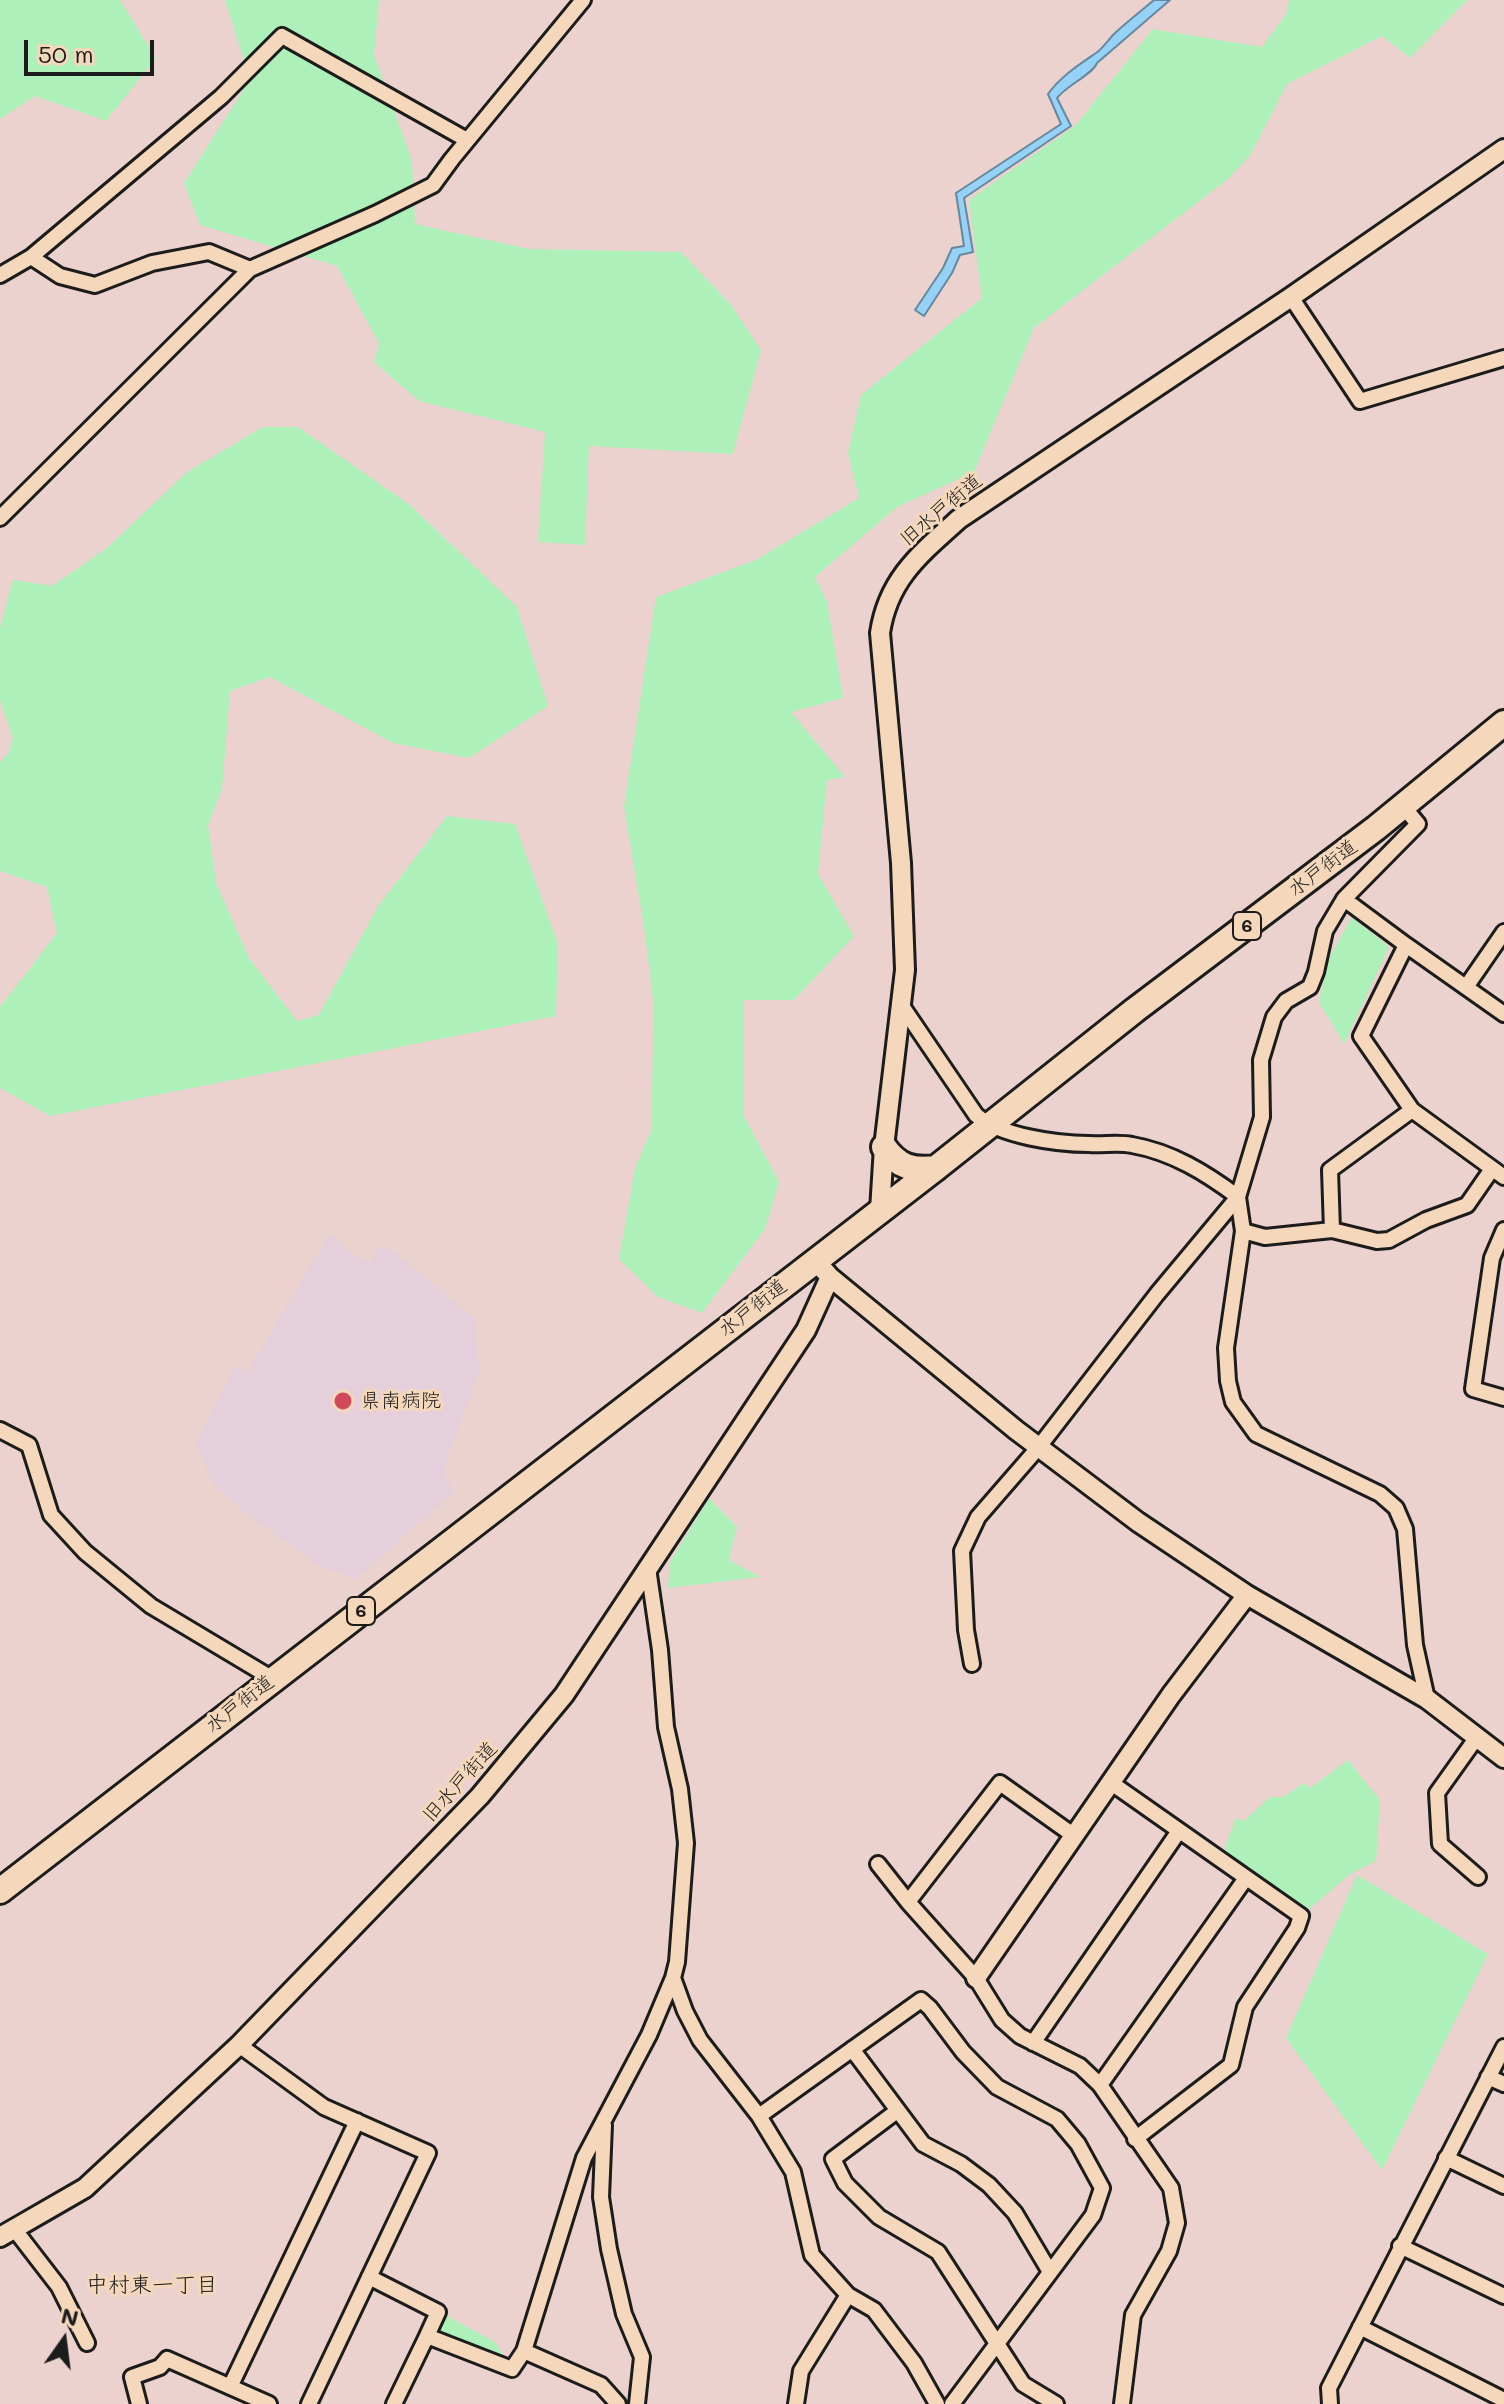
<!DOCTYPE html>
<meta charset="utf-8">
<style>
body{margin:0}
#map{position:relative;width:1504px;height:2404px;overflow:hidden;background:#ebd2ce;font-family:Mali,sans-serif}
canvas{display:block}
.north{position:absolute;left:24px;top:2300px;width:80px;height:80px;-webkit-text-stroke:6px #f5d7bb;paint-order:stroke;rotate:14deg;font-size:22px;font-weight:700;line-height:32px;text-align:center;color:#1c1c1c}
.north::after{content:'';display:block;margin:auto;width:28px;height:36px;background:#1c1c1c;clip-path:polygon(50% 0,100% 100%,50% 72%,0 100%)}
.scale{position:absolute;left:24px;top:40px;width:130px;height:36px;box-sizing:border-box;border:4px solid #1c1c1c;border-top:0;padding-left:10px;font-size:24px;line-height:28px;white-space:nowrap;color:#1c1c1c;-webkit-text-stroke:6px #f5d7bb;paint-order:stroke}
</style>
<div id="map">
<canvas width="1504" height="2404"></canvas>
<div class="north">N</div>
<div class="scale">50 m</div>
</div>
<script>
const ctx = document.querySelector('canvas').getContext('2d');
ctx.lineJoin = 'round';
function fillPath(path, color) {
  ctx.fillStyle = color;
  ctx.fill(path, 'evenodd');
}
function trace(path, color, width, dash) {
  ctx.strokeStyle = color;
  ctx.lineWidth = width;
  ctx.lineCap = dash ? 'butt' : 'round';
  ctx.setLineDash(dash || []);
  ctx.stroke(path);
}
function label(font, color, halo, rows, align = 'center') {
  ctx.font = font + ' Mali,"Klee One",sans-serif';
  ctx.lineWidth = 6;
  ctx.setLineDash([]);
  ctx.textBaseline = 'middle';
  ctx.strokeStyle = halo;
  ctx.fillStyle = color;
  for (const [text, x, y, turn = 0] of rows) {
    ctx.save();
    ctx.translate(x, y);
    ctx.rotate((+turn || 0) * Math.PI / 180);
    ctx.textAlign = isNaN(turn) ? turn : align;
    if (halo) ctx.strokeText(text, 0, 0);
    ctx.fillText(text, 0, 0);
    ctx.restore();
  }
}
fillPath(new Path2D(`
 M 330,1233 L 351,1253 L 370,1262 L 381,1246 L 392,1250 L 475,1319 L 479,1372 L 446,1462 L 446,1478 L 455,1491 L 356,1579 L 319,1566 L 240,1509 L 212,1483 L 196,1441 L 236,1366 L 247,1372 Z`), '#e4cfdb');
fillPath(new Path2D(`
 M 0,0 L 120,0 L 156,58 L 106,121 L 35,96 L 0,119 Z
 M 225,0 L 379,0 L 374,55 L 412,161 L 415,224 L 529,249 L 681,252 L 732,306 L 761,350 L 733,454 L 589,446 L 585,545 L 538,542 L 545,432 L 419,401 L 374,362 L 379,343 L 337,266 L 200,225 L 184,183 L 250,80 Z
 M 1289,0 L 1467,0 L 1410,58 L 1382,36 L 1287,84 L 1251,154 L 1228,179 L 1034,328 L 974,472 L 897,507 L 815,577 L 827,602 L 843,698 L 791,712 L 845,777 L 827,780 L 818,874 L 854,936 L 794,1000 L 743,1000 L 743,1114 L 779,1182 L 765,1229 L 702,1313 L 658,1297 L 619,1259 L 635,1168 L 651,1131 L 654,1006 L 644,927 L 624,806 L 656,597 L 756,560 L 859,498 L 848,453 L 861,395 L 982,298 L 969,200 L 1075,126 L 1153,29 L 1262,47 L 1286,14 Z
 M 263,427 L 298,427 L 410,505 L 517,607 L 548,706 L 469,758 L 393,743 L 270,677 L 230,691 L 222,789 L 208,825 L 216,883 L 249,958 L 297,1021 L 319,1015 L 378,906 L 447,816 L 515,824 L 558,944 L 556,1016 L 50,1116 L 0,1088 L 0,1007 L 57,933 L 47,887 L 0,871 L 0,762 L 8,754 L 13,738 L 0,701 L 0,627 L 13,580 L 52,586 L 107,548 L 187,472 Z
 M 1352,917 L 1389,947 L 1344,1044 L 1319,1002 L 1329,958 Z
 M 709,1498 L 737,1527 L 729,1560 L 760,1577 L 668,1588 L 670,1562 Z
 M 1348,1760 L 1380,1800 L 1376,1861 L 1350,1874 L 1306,1912 L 1227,1860 L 1225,1847 L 1236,1818 L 1244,1821 L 1270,1797 L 1283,1797 L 1304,1783 L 1310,1788 Z
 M 1357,1875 L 1488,1954 L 1382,2170 L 1286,2038 Z
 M 443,2314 L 495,2342 L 510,2365 L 432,2334 Z`), '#aef0ba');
const water = new Path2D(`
 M 1154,0 L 1170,0 L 1097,63 C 1092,75 1067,85 1057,98 L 1071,126 L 964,198 L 973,252 L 960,255 L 952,273 L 924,316 L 915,310 L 943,268 L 952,248 L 964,246 L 956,193 L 1061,124 L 1048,94 C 1061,76 1080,64 1096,53 C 1103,48 1108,40 1114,34 C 1127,22 1141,11 1154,0 Z`);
fillPath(water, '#96d1f6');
trace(water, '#65899f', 2);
const minor = new Path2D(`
 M 31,257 L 60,276 L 95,285 L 152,263 L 209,252 L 250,269
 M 0,275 L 31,257 L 221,97 L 282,36 L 467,140
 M 1291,297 L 1360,401 L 1504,358
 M 0,518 L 250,269 L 375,214 L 433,185 L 452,159 L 583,0
 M 1344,899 L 1406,945
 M 1466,987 L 1504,932
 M 902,1006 L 976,1115 C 1000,1136 1057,1144 1089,1144 C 1103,1145 1119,1142 1132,1145 C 1172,1152 1206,1173 1238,1197 L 1243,1231 L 1226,1348 L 1228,1381 L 1233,1402 L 1256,1434 L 1380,1494 L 1396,1508 L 1405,1529 L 1415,1645 L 1427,1699
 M 1504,1014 L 1406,945 L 1361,1036 L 1412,1110 L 1504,1177
 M 1332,1230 L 1330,1170 L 1412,1110
 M 1504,1230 L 1492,1258 L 1473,1389 L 1504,1398
 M 1243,1231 L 1265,1237 L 1332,1230 L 1377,1241 L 1389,1240 L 1426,1220 L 1467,1205 L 1492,1169
 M 0,1430 L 29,1445 L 51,1515 L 85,1552 L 151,1606 L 273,1679
 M 972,1664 L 966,1630 L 962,1551 L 978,1517 L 1038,1448 L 1157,1294 L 1238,1197 L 1262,1117 L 1261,1060 L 1274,1017 L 1286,1001 L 1310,987 L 1316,972 L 1325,931 L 1344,899 L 1418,824 L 1403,806
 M 1477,1737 L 1437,1793 L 1440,1844 L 1478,1877
 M 1110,1782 L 1301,1916 L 1297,1928 L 1245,2007 L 1231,2065 L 1135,2139
 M 1073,1835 L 1000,1783 L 908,1902 L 976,1978 L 1002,2020 L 1020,2036 L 1080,2066 L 1100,2085 L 1171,2188 L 1177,2223 L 1169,2251 L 1133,2315 L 1122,2404
 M 878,1864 L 908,1902
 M 673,1978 L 685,2011 L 700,2040 L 759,2116
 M 1033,2043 L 1179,1831
 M 239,2045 L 324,2107 L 428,2153 L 309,2404
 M 852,2049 L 923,2144 L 961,2164 L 989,2185 L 1015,2213 L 1050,2272
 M 1488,2077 L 1504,2084
 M 1100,2085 L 1246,1878
 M 897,2111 L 833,2159 L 845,2183 L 879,2217 L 938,2252 L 1023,2384 L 1056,2404
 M 604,2125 L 601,2197 L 609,2249 L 624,2314 L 642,2357 L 637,2404
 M 1446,2158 L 1504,2186
 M 15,2230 L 59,2287 L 87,2343
 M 1400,2246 L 1504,2296
 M 369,2277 L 438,2312 L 427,2336 L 512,2369 L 524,2351 L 601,2385 L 618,2404
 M 1360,2327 L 1504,2400
 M 524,2351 L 584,2158 L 649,2035 L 673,1978 L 677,1962 L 686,1843 L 680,1789 L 666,1727 L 660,1650 L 648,1568
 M 230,2387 L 357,2121
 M 139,2404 L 132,2377 L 160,2367 L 167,2359 L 269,2404
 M 394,2404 L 427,2336
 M 796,2404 L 801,2371 L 848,2295
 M 937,2404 L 914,2363 L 874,2310 L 848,2295 L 812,2255 L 793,2172 L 759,2116 L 921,2000 L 930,2008 L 963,2052 L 997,2087 L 1057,2119 L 1078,2144 L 1102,2188 L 1093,2215 L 952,2404
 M 1330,2404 L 1329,2388 L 1504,2047`);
const tertiary = new Path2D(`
 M 880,1210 L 884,1147 L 905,970 L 901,863 L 880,633 C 888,579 920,554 959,519 L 1291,297 L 1504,149
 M 830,1277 L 1016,1430 L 1138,1522 L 1247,1595 L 1427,1699 L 1504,1758
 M 976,1978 L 1171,1695 L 1247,1595
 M 0,2237 L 85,2188 L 239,2045 L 480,1796 L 564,1695 L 806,1330 L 830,1277 L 815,1260`);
const trunk = new Path2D(`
 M 884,1147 C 898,1167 913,1171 936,1168
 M 0,1891 L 936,1168 L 1135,1010 L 1376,828 L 1504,723`);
trace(minor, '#1c1c1c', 20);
trace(tertiary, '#1c1c1c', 24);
trace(trunk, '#1c1c1c', 30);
trace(minor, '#f5d7bb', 14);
trace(tertiary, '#f5d7bb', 18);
trace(trunk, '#f5d7bb', 24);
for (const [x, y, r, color] of [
 [343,1401,10,"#d1495b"]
]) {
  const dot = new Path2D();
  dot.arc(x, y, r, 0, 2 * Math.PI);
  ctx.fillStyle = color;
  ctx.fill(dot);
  trace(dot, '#f5d7bb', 3);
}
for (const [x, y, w] of [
 [1247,926,28],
 [361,1611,28]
]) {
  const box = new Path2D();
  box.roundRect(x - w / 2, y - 14, w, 28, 6);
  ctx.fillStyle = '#f5d7bb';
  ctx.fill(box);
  trace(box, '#1c1c1c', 2);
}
label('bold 18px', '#1c1c1c', null, [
 ["6",1247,926],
 ["6",361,1611]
]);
label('20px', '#1c1c1c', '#f5d7bb', [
 ["旧水戸街道",941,510,-40],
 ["水戸街道",1323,868,-37],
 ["水戸街道",753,1308,-38],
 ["水戸街道",240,1704,-38],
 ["旧水戸街道",460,1782,-48]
]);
label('20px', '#1c1c1c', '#f5d7bb', [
 ["県南病院",361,1401]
], 'left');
label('22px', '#1c1c1c', '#f5d7bb', [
 ["中村東一丁目",152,2285]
]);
</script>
